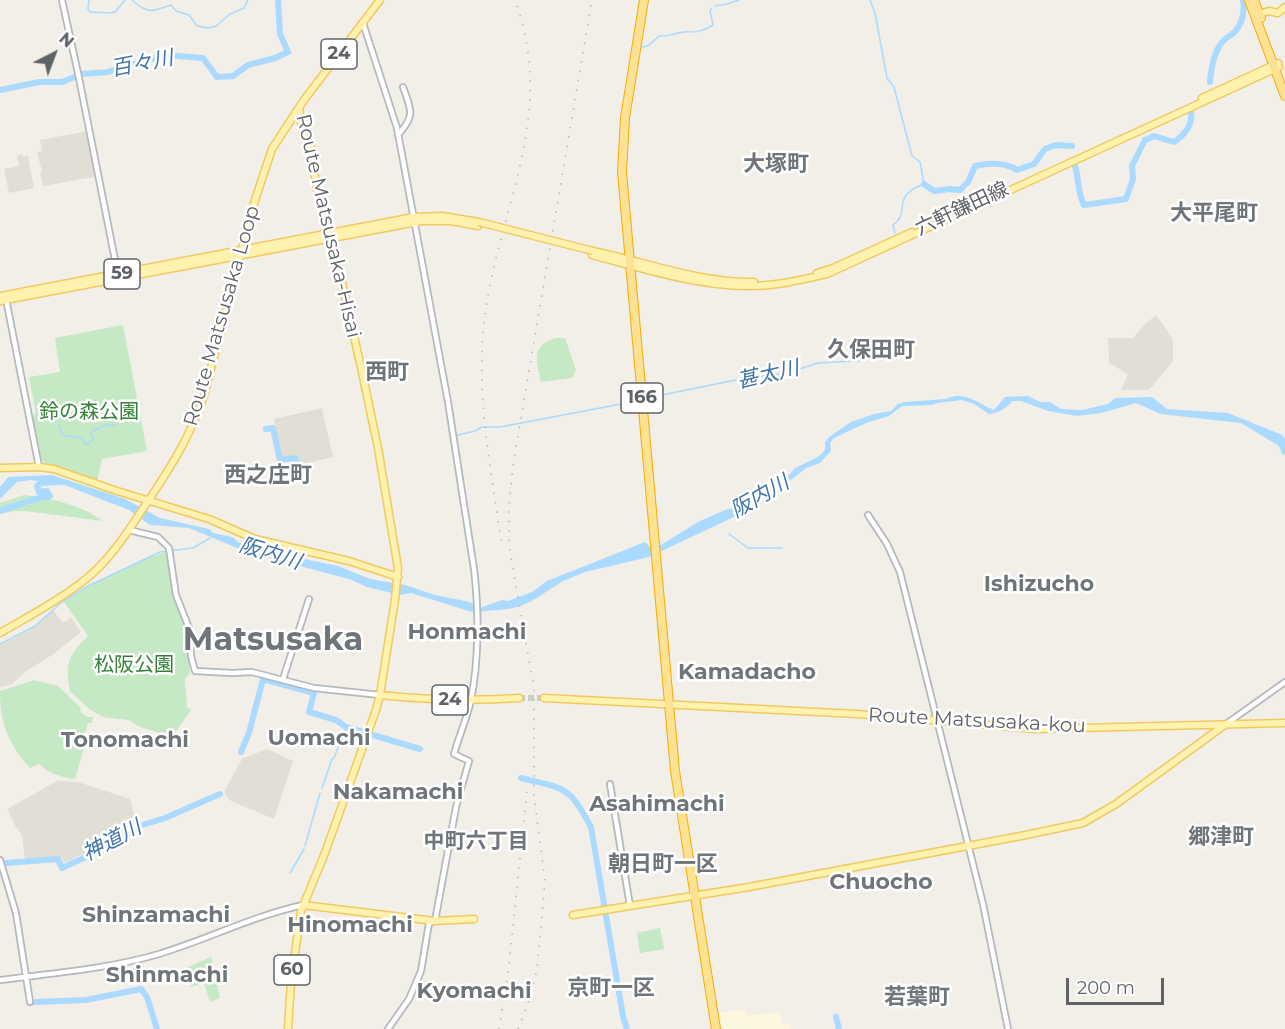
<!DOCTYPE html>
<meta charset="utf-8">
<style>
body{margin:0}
#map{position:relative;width:1285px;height:1029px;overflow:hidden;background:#f1efe8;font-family:Montserrat,sans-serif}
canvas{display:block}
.north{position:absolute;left:24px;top:24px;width:60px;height:60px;-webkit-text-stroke:4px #fff;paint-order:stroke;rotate:42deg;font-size:16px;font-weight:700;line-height:24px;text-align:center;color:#5f6368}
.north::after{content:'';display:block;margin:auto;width:21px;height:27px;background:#5f6368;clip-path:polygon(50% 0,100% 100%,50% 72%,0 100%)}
.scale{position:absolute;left:1066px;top:978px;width:98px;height:27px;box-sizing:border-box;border:3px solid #5f6368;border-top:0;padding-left:8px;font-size:18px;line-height:21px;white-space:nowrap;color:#5f6368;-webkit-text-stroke:4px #fff;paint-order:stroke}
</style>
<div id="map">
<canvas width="1285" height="1029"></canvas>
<div class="north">N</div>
<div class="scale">200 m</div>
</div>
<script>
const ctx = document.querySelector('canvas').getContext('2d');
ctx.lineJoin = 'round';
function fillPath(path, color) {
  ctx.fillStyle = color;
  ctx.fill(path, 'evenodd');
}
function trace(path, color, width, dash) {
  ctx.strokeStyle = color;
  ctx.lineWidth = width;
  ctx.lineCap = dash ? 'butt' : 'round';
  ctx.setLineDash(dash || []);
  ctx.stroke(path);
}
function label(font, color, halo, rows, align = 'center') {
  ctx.font = font + ' Montserrat,"Noto Sans JP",sans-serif';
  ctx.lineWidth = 5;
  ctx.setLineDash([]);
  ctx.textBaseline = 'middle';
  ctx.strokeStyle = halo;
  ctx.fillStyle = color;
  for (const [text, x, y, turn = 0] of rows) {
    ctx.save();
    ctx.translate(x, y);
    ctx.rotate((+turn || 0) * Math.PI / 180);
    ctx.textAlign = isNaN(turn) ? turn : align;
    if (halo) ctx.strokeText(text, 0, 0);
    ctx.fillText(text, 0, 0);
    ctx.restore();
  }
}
fillPath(new Path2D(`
 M 746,1010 L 747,1016 L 779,1012 L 782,1024 L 789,1023 L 791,1029 L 722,1029 L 720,1012 Z`), '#fef7e0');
fillPath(new Path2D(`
 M 88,131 L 97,174 L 94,177 L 43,186 L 40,174 L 42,171 L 37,153 L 42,151 L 40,140 Z
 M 22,154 L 23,157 L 28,156 L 34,188 L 9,193 L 4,169 L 19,166 L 17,156 Z
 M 1156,315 L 1173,339 L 1173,361 L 1149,390 L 1121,390 L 1128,374 L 1109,363 L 1108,338 L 1133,338 L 1145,324 Z
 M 322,408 L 333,457 L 298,465 L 296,457 L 281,459 L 273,429 L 276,428 L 274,419 Z
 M 53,610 L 63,623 L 71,617 L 80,630 L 80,633 L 52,655 L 25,672 L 12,684 L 0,687 L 0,645 L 30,630 Z
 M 267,749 L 293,761 L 274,819 L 231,801 L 225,794 L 225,790 L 242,759 Z
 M 57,781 L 78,782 L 130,799 L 137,825 L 67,862 L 63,862 L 61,857 L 25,859 L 22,835 L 16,827 L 7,809 Z`), '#e1ded6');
fillPath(new Path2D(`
 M 123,325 L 147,451 L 102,459 L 97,482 L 44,463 L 39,455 L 32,416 L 36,414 L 29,377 L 60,372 L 55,338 Z
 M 556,338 L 565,338 L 576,370 L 572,378 L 541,382 C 537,362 530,345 556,338 Z
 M 24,495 C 51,498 81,505 103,521 L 25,511 L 13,511 L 0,514 L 0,503 Z
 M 166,552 L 176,604 L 186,630 L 190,673 L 185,679 L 187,707 L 191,710 L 174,734 L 156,732 L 138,726 L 129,720 L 103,717 L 89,709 L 70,691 C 65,663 68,656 88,636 L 64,602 L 86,587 L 145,559 Z
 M 34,680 L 58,686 L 81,708 L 80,711 L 87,717 L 93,717 L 92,723 L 88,723 L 82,743 L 85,745 L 75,779 C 63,778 48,773 39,764 L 30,768 C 8,743 0,724 0,691 Z
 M 660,928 L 664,949 L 640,953 L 637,933 Z
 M 211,957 L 220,998 L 210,1002 L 204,983 L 191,987 L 186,968 Z`), '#c5e8c5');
fillPath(new Path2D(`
 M 955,396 C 973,396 979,404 994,410 L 1005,397 L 1028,396 L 1040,402 L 1050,402 L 1061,409 L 1082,410 L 1108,404 L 1115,398 L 1152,397 L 1167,409 L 1228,413 L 1282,435 L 1285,439 L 1285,455 L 1282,454 L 1279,446 L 1241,423 L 1161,414 L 1136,403 L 1101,413 L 1077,416 L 1048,411 L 1021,401 L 1012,401 C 1007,409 997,413 989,414 L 974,404 L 962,400 L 937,403 L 932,405 L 902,406 L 889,416 L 866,423 L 834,438 L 830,443 L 831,451 L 820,463 L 806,468 L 778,490 L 764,494 L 743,507 L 738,515 L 649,557 L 585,572 L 563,581 L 532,601 L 520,606 L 509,609 L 472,612 L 411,593 L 400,595 L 367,587 L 349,579 L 247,552 L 189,528 L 150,525 L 129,510 L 62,484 L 31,480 L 17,482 L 0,499 L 0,487 L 8,477 L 52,475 L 125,499 L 160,518 L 209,529 L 213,533 L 232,537 L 238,542 L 271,552 L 338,566 L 370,579 L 405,585 L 435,595 L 470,602 L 480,608 L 502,600 L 508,601 L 532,592 L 547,581 L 645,542 L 650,547 L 661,545 L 698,522 L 725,510 L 738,507 L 748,497 L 760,490 L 779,487 L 795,468 L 818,457 L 825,450 L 825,442 L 829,437 L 851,422 L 874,414 L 891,411 L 898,404 L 904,402 L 945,399 Z`), '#aadaff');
trace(new Path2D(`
 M 89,0 L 88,9 L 90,12 L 109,13 L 115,12 L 125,0
 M 132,0 C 148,15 153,11 171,5 L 176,11 L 189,15 L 197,26 L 208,28 L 216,26 L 230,14 L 244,8 L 248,0
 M 870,0 L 875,13 L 887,78 L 894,87 L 912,156 L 920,162 L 924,184 C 889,197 912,212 893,225 L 895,233
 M 715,6 L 727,4 L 739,0
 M 642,47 C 650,47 653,41 659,36 C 668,37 675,33 684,32 C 696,32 702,32 713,25 L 710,11 L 712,8
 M 647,398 L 741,379 L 787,373 L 818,363 L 869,360 L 888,352
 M 59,425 L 60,430 L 65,436 L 80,437 L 86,445 L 94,439 L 91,435 L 93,431 L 105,425 L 116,425
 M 458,435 L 475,431 L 482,427 L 500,427 L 637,401
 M 729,534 L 748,548 L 782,548
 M 0,644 L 35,626 L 62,602 L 88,586 L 160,552 L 193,548 L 210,538
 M 322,788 L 332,759 L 334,758 L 346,727
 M 305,846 L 320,793
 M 290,873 L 304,849`), '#aadaff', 1.5);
trace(new Path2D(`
 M 1210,82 C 1211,70 1214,54 1220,45 C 1223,40 1226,38 1231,35 C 1242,27 1245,13 1243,0
 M 0,90 L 39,82 L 62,82 L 82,74 L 108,72 L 166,55 L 203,58 L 217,77 L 233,76 L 248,65 L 275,58 L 288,52 L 280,34 L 278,0
 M 1075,166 C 1079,178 1077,192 1084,205 L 1126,199 L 1133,179 L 1132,166 L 1145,140 L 1154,136 L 1174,142 C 1184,135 1193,126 1191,113
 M 924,184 L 934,191 L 950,189 L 960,190 L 968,182 L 975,166 C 989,163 1005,162 1017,170 L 1034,164 L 1045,149 L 1055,145 L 1072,146
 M 266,429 L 273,428 L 280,460 L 295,458 L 298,466
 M 0,511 L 35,499 L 50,496 L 47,491 L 39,492 L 37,486 L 41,483 L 61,482
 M 241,752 L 249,733 L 263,679 L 314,693 L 309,712 L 336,720 L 346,727 L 420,749
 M 521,778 C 565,789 569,785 591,827 L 623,1016 L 627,1029
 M 6,863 L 58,859 L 62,868 L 90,855 L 129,834 L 139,826 L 165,818 L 220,794
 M 36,1002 L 86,1000 L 141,989 L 147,997 L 157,1029
 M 836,1017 L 839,1029`), '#aadaff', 6);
trace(new Path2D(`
 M 519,698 L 544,698`), '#ccccc8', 6, [6, 3]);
const minor = new Path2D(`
 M 62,0 L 79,78 L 118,275
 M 363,23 L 397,128 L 448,402 L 474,569 C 479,610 479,660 471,700 C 467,718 459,736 454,754 L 469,761 L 456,807 L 435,921 L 429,923 L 421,971 L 409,999 L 388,1029
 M 398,135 C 416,115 411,110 403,87
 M 6,299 L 39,467
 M 868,515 L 887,544 L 900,572 L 983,904 L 1008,1029
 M 129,530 L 158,537 L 169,548 L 176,595 L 189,628 L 191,656 L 195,671 L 232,673 L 252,672 L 314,688 L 380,695
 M 283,679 L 309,599
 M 1226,724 L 1285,682
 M 610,784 L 630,906
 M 0,860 L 16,913 L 30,1002
 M 0,980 C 53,973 108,969 159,954 C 208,939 253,916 303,905`);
const major = new Path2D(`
 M 1256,15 L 1269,11 L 1278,13 L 1285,7
 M 1202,98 L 1278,63
 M 593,251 C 646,262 700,283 754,282
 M 592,255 C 640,268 700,287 750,286 C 776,286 801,280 827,274 L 1279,67
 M 817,273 L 833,268 L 912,232
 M 0,296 L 414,217 L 442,216 L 479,222
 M 0,301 L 422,221 L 451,221 L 478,226
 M 0,468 L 39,467 L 54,469 L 117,491 L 209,519 L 255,539 L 349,561 L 398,577
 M 0,633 C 27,617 57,602 82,582 C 109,562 127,533 146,504 C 169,470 191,436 204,395 L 255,200 L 272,149 L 304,100 L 380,0
 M 380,695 C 427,700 472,701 519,698
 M 544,698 L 857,714 L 1036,729 L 1285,723
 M 303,905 L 435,921 L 474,919
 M 573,915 L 749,887 L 1021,836 L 1083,823 L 1116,804 L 1226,724
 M 288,1029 L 291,982 L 301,911 L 325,853 L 376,710 L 380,695 L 395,600 L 398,568 L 378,448 L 362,372 L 332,238 L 318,195 L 311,152 L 311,143 C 300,136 302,121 299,109`);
const highway = new Path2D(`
 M 644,0 L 625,118 L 622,172 L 675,771 L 716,1029
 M 1249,0 L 1285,96
 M 1254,0 L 1261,18`);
trace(minor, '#b5b8bc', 8);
trace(major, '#f2c960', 9);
trace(highway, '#f9ab00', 10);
trace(minor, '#fff', 4.5);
trace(major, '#fff2af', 6);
trace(highway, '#fde293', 8);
trace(new Path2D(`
 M 501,541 C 491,469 476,395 484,323 C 497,209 558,119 515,0
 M 499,1029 L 508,975 L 527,790
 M 518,1029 L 528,1003 L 537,970 L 545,881 L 534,796 L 534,688 L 509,546 L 509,507 L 513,465 L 592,0`), '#b6b7b8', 1.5, [1.5, 8]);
const majorBridge = new Path2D(`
 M 479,222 L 593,251`);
trace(majorBridge, '#f2c960', 9, []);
trace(majorBridge, '#fff2af', 6);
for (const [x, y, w] of [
 [339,54,36],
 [122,274,36],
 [642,398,42],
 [450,700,36],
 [292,970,36]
]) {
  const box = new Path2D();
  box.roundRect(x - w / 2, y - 15, w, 30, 4.5);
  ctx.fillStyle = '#fff';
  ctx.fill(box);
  trace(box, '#5f6368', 1.5);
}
label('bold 18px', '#5f6368', null, [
 ["24",339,54],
 ["59",122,274],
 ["166",642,398],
 ["24",450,700],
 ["60",292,970]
]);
label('20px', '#5f6368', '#fff', [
 ["六軒鎌田線",962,209,-25],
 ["Route Matsusaka-Hisai",328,226,77],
 ["Route Matsusaka Loop",222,316,-74],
 ["Route Matsusaka-kou",977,721,3]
]);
label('20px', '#348238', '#fff', [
 ["鈴の森公園",89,412],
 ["松阪公園",134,665]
]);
label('italic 21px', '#4174aa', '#fff', [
 ["百々川",142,64,-11],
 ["甚太川",768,375,-13],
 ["阪内川",760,497,-30],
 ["阪内川",270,554,17],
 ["神道川",112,841,-28]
]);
label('bold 21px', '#70757a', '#fff', [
 ["中町六丁目",476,842]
]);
label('bold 22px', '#70757a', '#fff', [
 ["大塚町",776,165],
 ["大平尾町",1214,214],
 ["久保田町",871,351],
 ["西町",387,373],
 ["西之庄町",268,476],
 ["Ishizucho",1039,585],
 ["Honmachi",467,633],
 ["Kamadacho",747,673],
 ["Uomachi",319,739],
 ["Tonomachi",125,741],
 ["Nakamachi",398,793],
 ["Asahimachi",657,805],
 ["郷津町",1221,838],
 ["朝日町一区",663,865],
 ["Chuocho",881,883],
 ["Shinzamachi",156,916],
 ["Hinomachi",350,926],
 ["Shinmachi",167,976],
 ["京町一区",611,989],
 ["Kyomachi",474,992],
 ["若葉町",917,998]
]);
label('bold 32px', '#70757a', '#fff', [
 ["Matsusaka",273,641]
]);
</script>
